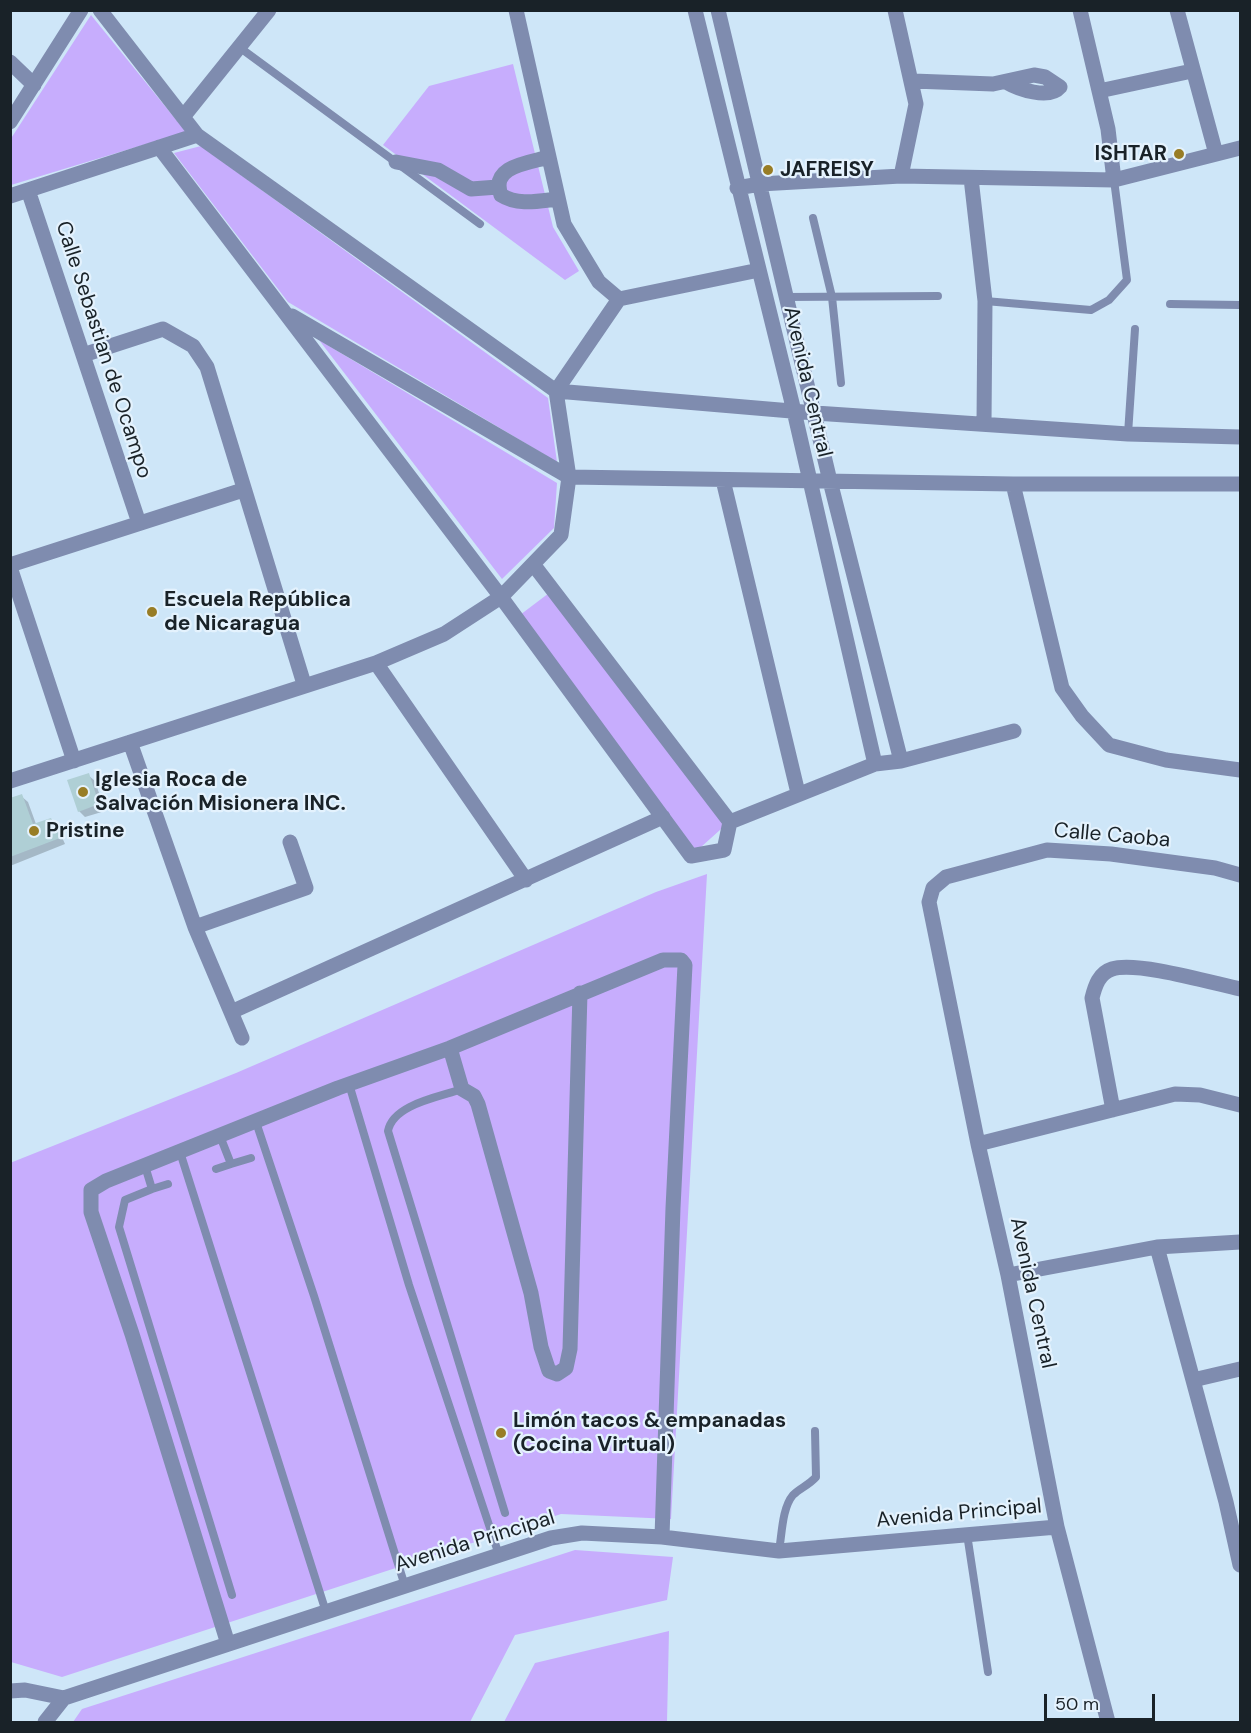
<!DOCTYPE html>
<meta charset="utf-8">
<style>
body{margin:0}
#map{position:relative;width:1251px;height:1733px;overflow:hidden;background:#cee6f8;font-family:"DM Sans",sans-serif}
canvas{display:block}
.frame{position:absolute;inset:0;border:12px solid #192228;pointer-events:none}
.scale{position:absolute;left:1044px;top:1694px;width:111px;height:27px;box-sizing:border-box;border:3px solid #192228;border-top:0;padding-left:8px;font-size:18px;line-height:21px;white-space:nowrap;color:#192228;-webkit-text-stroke:4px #e4f2fd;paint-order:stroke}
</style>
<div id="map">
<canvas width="1251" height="1733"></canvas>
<div class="frame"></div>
<div class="scale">50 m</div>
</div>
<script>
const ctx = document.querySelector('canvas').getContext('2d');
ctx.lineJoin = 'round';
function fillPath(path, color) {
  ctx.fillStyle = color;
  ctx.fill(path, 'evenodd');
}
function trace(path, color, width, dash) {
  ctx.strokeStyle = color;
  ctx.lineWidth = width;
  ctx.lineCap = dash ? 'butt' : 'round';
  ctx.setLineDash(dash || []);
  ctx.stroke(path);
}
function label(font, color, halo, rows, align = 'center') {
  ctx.font = font + ' "DM Sans",sans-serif';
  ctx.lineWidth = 4.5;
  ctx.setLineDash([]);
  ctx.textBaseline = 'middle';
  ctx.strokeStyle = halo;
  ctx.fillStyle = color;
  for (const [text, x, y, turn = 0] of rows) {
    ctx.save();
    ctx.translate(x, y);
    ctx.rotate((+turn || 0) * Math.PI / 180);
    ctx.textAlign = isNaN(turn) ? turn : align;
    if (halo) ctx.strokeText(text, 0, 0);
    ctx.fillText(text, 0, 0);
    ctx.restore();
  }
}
fillPath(new Path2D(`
 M 91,15 L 186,132 L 11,185 L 10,140 Z
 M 513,64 L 553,227 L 579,271 L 565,280 L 383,145 L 429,86 Z
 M 201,146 L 548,398 L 557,462 L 288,302 L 174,153 Z
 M 319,340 L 557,483 L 554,528 L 502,579 Z
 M 553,590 L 730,821 L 691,856 L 516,618 Z
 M 707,874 L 671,1519 L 561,1514 L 62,1677 L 11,1662 L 10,1163 L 236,1073 L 656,892 Z
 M 575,1550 L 673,1557 L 667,1600 L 515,1635 L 470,1722 L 73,1722 L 82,1709 Z
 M 669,1631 L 667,1722 L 504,1722 L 535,1663 Z`), '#c7adfd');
fillPath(new Path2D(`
 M 88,775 L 95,781 L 105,811 L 85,817 L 79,811 Z
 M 21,796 L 28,802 L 36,824 L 51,819 L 57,826 L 65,844 L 10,866 L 10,799 Z`), '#0003');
fillPath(new Path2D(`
 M 89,773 L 99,804 L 78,812 L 67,780 Z
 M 22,794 L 33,824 L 51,818 L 60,838 L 10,857 L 10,798 Z`), '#afcfd5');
trace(new Path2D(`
 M 239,47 L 480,224
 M 813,218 L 832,297 L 841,383
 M 787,297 L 938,296
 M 985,301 L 1091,310 L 1109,300 L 1127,280 L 1114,180
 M 1170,304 L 1240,305
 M 1128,434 L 1135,329
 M 349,1084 L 409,1285 L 499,1555
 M 462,1089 C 440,1097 393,1104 388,1131 L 505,1513
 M 256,1122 L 314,1296 L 405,1586
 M 180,1152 L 326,1612
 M 231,1164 L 251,1158
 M 145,1166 L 152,1189 L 168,1184
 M 216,1169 L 231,1164 L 220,1136
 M 152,1189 L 125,1200 L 119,1227 L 232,1595
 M 967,1534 L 988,1672
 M 779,1551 C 782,1534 782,1508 793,1495 C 800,1488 809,1485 816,1477 L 815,1431`), '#7f8caf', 8);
trace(new Path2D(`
 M 100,10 L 197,135 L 556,391 L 815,413 L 1128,434 L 1240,437
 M 516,10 L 564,224 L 599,282 L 619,299
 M 695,10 L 794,411 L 875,764
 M 718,10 L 830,481 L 901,761
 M 895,10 L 916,104 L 901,176
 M 1080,10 L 1108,129 L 1114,180
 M 1177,10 L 1216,154
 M 10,62 L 34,85
 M 913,81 L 993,84 L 1034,75 L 1045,77 L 1060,87 C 1049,100 1018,89 1006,82
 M 1099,91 L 1192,71
 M 183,117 L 269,10
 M 10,122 L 81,10
 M 159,147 L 501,597 L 691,856 L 724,850 L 730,822 L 533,564
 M 549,157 C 528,163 490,166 501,195 C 518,206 539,201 558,199
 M 396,162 L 438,170 L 471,189 L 498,187
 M 971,178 L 985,301 L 984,423
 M 737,188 L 760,184 L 901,176 L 1114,180 L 1240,148
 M 28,190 L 139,523
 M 10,196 L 197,135
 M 292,316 L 569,477 L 1013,484 L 1240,484
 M 83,355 L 163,329 L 193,346 L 207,367 L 304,684
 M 723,480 L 798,793
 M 1013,484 L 1062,688 L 1082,716 L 1109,745 L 1166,760 L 1240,770
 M 10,565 L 243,490
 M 10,567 L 74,761
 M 376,663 L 526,880
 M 130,742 L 195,927 L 242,1038
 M 10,781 L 376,663 L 444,634 L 501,597 L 561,535 L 569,477 L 556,391 L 619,299 L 759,270
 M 730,822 L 875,764 L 901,761 L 1014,731
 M 195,927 L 306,888 L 290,842
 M 231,1012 L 663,817
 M 450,1048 L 663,960 L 681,960 L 685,965 L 673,1208 L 662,1537
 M 1113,1110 L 1092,998 C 1095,986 1099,973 1112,969 C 1137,961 1212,983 1240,989
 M 978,1144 L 1175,1094 L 1200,1095 L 1240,1105
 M 1157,1247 L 1226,1502 L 1240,1565
 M 1008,1275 L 1157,1247 L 1240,1242
 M 1193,1380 L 1240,1369
 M 228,1644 L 132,1334 L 91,1212 L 91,1190 L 106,1181 L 338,1088 L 450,1048 L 462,1089 L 474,1096 L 478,1104 L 531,1293 L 541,1347 L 549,1371 L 557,1374 L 566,1368 L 570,1349 L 580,993
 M 10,1691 L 25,1690 L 64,1698 L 551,1538 L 582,1533 L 662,1537 L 779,1551 L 1057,1527
 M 45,1722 L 64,1698
 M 1108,1722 L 1057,1527 L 1008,1275 L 978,1144 L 929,902 L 933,888 L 946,877 L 1047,850 L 1111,854 L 1215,868 L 1240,875`), '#7f8caf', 15);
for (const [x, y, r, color] of [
 [1179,154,6,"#987d26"],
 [768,170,6,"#987d26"],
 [152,612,6,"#987d26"],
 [83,792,6,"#987d26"],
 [34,831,6,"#987d26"],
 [501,1433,6,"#987d26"]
]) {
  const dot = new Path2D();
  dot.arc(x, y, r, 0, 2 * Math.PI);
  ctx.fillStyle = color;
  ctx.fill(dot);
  trace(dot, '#e4f2fd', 2);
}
label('bold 21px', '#192228', '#e4f2fd', [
 ["ISHTAR",1167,154,"right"],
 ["JAFREISY",780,170],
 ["Escuela República",164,600],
 ["de Nicaragua",164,624],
 ["Iglesia Roca de",95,780],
 ["Salvación Misionera INC.",95,804],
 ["Pristine",46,831],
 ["Limón tacos & empanadas",513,1421],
 ["(Cocina Virtual)",513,1445]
], 'left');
label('21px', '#192228', '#e4f2fd', [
 ["Calle Sebastian de Ocampo",103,350,72],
 ["Avenida Central",807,382,77],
 ["Calle Caoba",1112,836,5],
 ["Avenida Central",1032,1293,78],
 ["Avenida Principal",959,1514,-5],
 ["Avenida Principal",475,1542,-17]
]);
</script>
